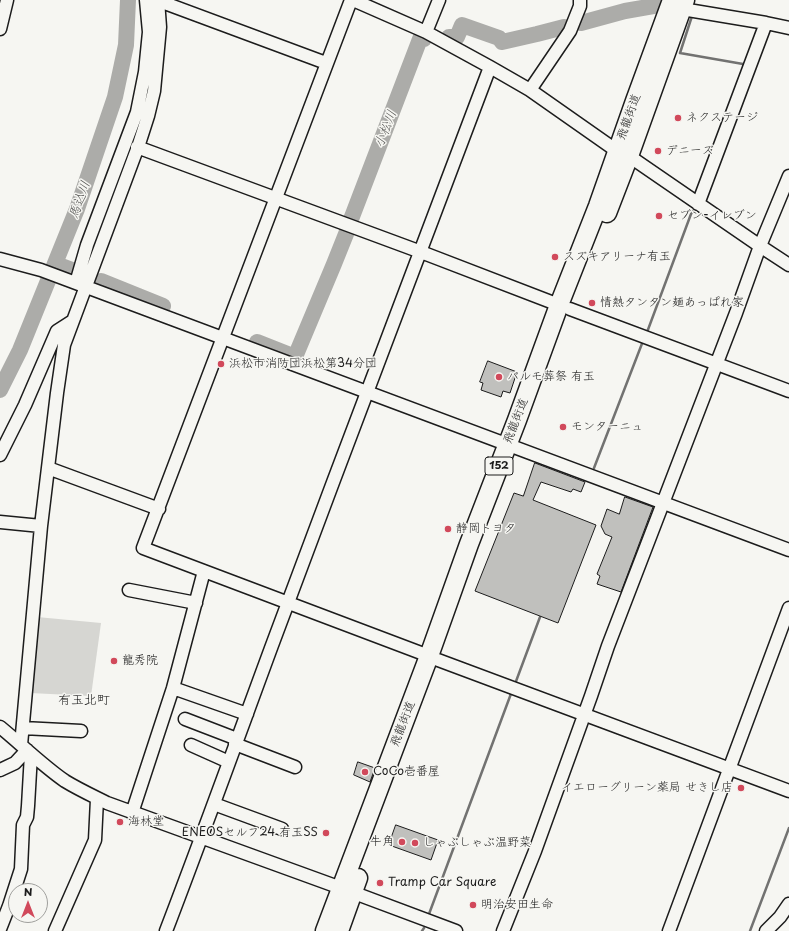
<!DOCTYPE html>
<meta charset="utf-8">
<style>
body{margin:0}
#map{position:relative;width:789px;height:931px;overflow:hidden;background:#f6f6f2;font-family:"Playpen Sans",sans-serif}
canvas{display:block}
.north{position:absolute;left:8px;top:883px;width:40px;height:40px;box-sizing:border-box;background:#f6f6f2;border:1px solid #9f9f9c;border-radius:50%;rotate:0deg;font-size:11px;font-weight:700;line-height:16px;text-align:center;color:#1c1c1c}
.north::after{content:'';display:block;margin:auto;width:14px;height:18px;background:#d1495b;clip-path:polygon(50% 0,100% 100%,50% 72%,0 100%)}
</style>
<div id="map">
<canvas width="789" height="931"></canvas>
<div class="north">N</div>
</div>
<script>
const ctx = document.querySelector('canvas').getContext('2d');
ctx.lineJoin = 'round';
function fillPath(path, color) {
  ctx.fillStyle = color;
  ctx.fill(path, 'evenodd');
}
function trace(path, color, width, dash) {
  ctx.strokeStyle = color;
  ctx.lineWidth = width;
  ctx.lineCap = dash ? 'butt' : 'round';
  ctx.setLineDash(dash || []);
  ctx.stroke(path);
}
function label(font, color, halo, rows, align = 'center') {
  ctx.font = font + ' "Playpen Sans","Klee One",sans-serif';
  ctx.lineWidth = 3;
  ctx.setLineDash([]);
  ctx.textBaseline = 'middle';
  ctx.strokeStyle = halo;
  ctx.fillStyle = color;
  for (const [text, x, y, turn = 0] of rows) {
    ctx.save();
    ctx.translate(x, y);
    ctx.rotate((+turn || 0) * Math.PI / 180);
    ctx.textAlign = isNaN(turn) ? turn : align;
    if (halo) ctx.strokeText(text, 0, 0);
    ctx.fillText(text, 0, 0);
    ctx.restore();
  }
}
fillPath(new Path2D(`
 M 37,617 L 101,623 L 91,696 L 30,693 Z`), '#d6d6d2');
trace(new Path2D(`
 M 690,15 L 692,16 L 680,53 L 743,64
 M 646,335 L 691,214 L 694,210
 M 594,468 L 643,341
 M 515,684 L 540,617
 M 429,914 L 512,691
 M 422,931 L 424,928
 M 750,931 L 789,828`), '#727271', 2.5);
trace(new Path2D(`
 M 581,23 L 625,11 L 659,5
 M 449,37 L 457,37 L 462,25 L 499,38 L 502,42 L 537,34 L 564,27
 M 350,222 L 420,39 L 424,39
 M 56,264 L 72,270
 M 101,281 L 163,306
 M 257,342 L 295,357 L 334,264 L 348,229
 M 0,390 L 20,350 L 77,209 L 115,97 L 126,45 L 128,0`), '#acaca9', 16);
const building = new Path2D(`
 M 488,361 L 517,372 L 510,393 L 503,391 L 501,397 L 481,390 L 483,383 L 480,382 Z
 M 535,463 L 585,482 L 581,492 L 573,489 L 571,492 L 541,482 L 533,500 L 596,525 L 558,623 L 475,591 L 514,493 L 523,496 Z
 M 625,497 L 653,507 L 621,592 L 597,584 L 600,576 L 597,574 L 612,537 L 605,534 L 601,526 L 607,509 L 619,514 Z
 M 358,762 L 375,768 L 370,782 L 354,775 Z
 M 396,825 L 438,840 L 431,860 L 389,845 Z`);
fillPath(building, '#c0c0bd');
trace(building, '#1c1c1c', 1);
const minor = new Path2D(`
 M 351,0 L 143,548 L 429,656
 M 353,0 L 426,32 L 490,67 L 530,90 L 617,151 L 629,156 L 760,246 L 789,265
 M 159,1 L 326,63
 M 682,9 L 766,23 L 789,28
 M 0,29 L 7,0
 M 426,32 L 439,0
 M 530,90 L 570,31 L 580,6 L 580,0
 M 137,147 L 421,252 L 559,305
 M 698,204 L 766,23
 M 0,259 L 41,270 L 789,550
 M 76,283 L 87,245 L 137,112 L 145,72 L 149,32 L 146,0
 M 570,309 L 789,391
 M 0,455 L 25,405 L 57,331 L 71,322
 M 48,468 L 159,509
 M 0,522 L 41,526
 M 129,590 L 196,603
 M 438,660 L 789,791
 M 173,688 L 247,714
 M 185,719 L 237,739
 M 0,727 C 22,745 42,765 65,781 C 78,789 93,796 107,803 L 341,888 L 456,931
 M 23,728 L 81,731
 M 235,744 L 295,767
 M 21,745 L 41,526 L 57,393 L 64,345 L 139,144 L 148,116 L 154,91 L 160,27 L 158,0
 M 191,745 L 229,762
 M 0,770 L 15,763 L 27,750
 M 214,804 L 282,829
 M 132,813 L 173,688 L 204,571
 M 0,929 L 9,906 L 21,869 L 23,825 L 27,817 L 28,806 L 31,754
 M 55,931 L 95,840 L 97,799
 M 166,931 C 202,837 236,743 271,648 C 343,454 417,261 490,67
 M 503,931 L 535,851 L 591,696 L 608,646 L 663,503 L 736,313 L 760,246 L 789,176
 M 669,931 L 789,608
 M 766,931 L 780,917 L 789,904`);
const highway = new Path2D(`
 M 607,213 L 629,156 L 685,0
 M 325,931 L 429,656 L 469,544 L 517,420 L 559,305 L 598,206 L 635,101 L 672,0
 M 339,931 L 358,878`);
trace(minor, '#1c1c1c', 15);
trace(highway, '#1c1c1c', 21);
trace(minor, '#f6f6f2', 12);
trace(highway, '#f6f6f2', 18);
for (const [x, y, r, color] of [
 [678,118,4,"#d1495b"],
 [658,151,4,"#d1495b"],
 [659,216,4,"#d1495b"],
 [555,257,4,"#d1495b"],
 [592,303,4,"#d1495b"],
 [221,364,4,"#d1495b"],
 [499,377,4,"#d1495b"],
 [563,427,4,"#d1495b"],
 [448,529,4,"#d1495b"],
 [114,661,4,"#d1495b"],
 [365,772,4,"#d1495b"],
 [741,788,4,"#d1495b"],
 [120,822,4,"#d1495b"],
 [326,833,4,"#d1495b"],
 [402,842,4,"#d1495b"],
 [415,843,4,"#d1495b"],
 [380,883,4,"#d1495b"],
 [473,905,4,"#d1495b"]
]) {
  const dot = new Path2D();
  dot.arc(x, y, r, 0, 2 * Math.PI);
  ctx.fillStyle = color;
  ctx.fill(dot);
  trace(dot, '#f6f6f2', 1.5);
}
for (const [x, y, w] of [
 [499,466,28]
]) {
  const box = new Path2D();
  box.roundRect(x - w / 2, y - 9, w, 18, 3);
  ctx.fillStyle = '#f6f6f2';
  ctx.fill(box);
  trace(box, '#1c1c1c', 1);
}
label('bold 11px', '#1c1c1c', null, [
 ["152",499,466]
]);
label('12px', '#1c1c1c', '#f6f6f2', [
 ["飛龍街道",629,117,-70],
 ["飛龍街道",516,421,-69],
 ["飛龍街道",403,724,-69]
]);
label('12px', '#1c1c1c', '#f6f6f2', [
 ["ネクステージ",686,118],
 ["デニーズ",666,151],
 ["セブン-イレブン",667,216],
 ["スズキアリーナ有玉",563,257],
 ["情熱タンタン麺あっぱれ家",600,303],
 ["浜松市消防団浜松第34分団",229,364],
 ["パルモ葬祭 有玉",507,377],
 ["モンターニュ",571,427],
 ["静岡トヨタ",456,529],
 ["龍秀院",122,661],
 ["CoCo壱番屋",373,772],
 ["イエローグリーン薬局 せきし店",733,788,"right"],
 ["海林堂",128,822],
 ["ENEOSセルフ24 有玉SS",318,833,"right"],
 ["牛角",394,842,"right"],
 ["しゃぶしゃぶ温野菜",423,843],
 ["Tramp Car Square",388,883],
 ["明治安田生命",481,905]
], 'left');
label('italic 13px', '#565654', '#f6f6f2', [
 ["小松川",386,129,-69],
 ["馬込川",80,200,-70]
]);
label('13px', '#1c1c1c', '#f6f6f2', [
 ["有玉北町",84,700]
]);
</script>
